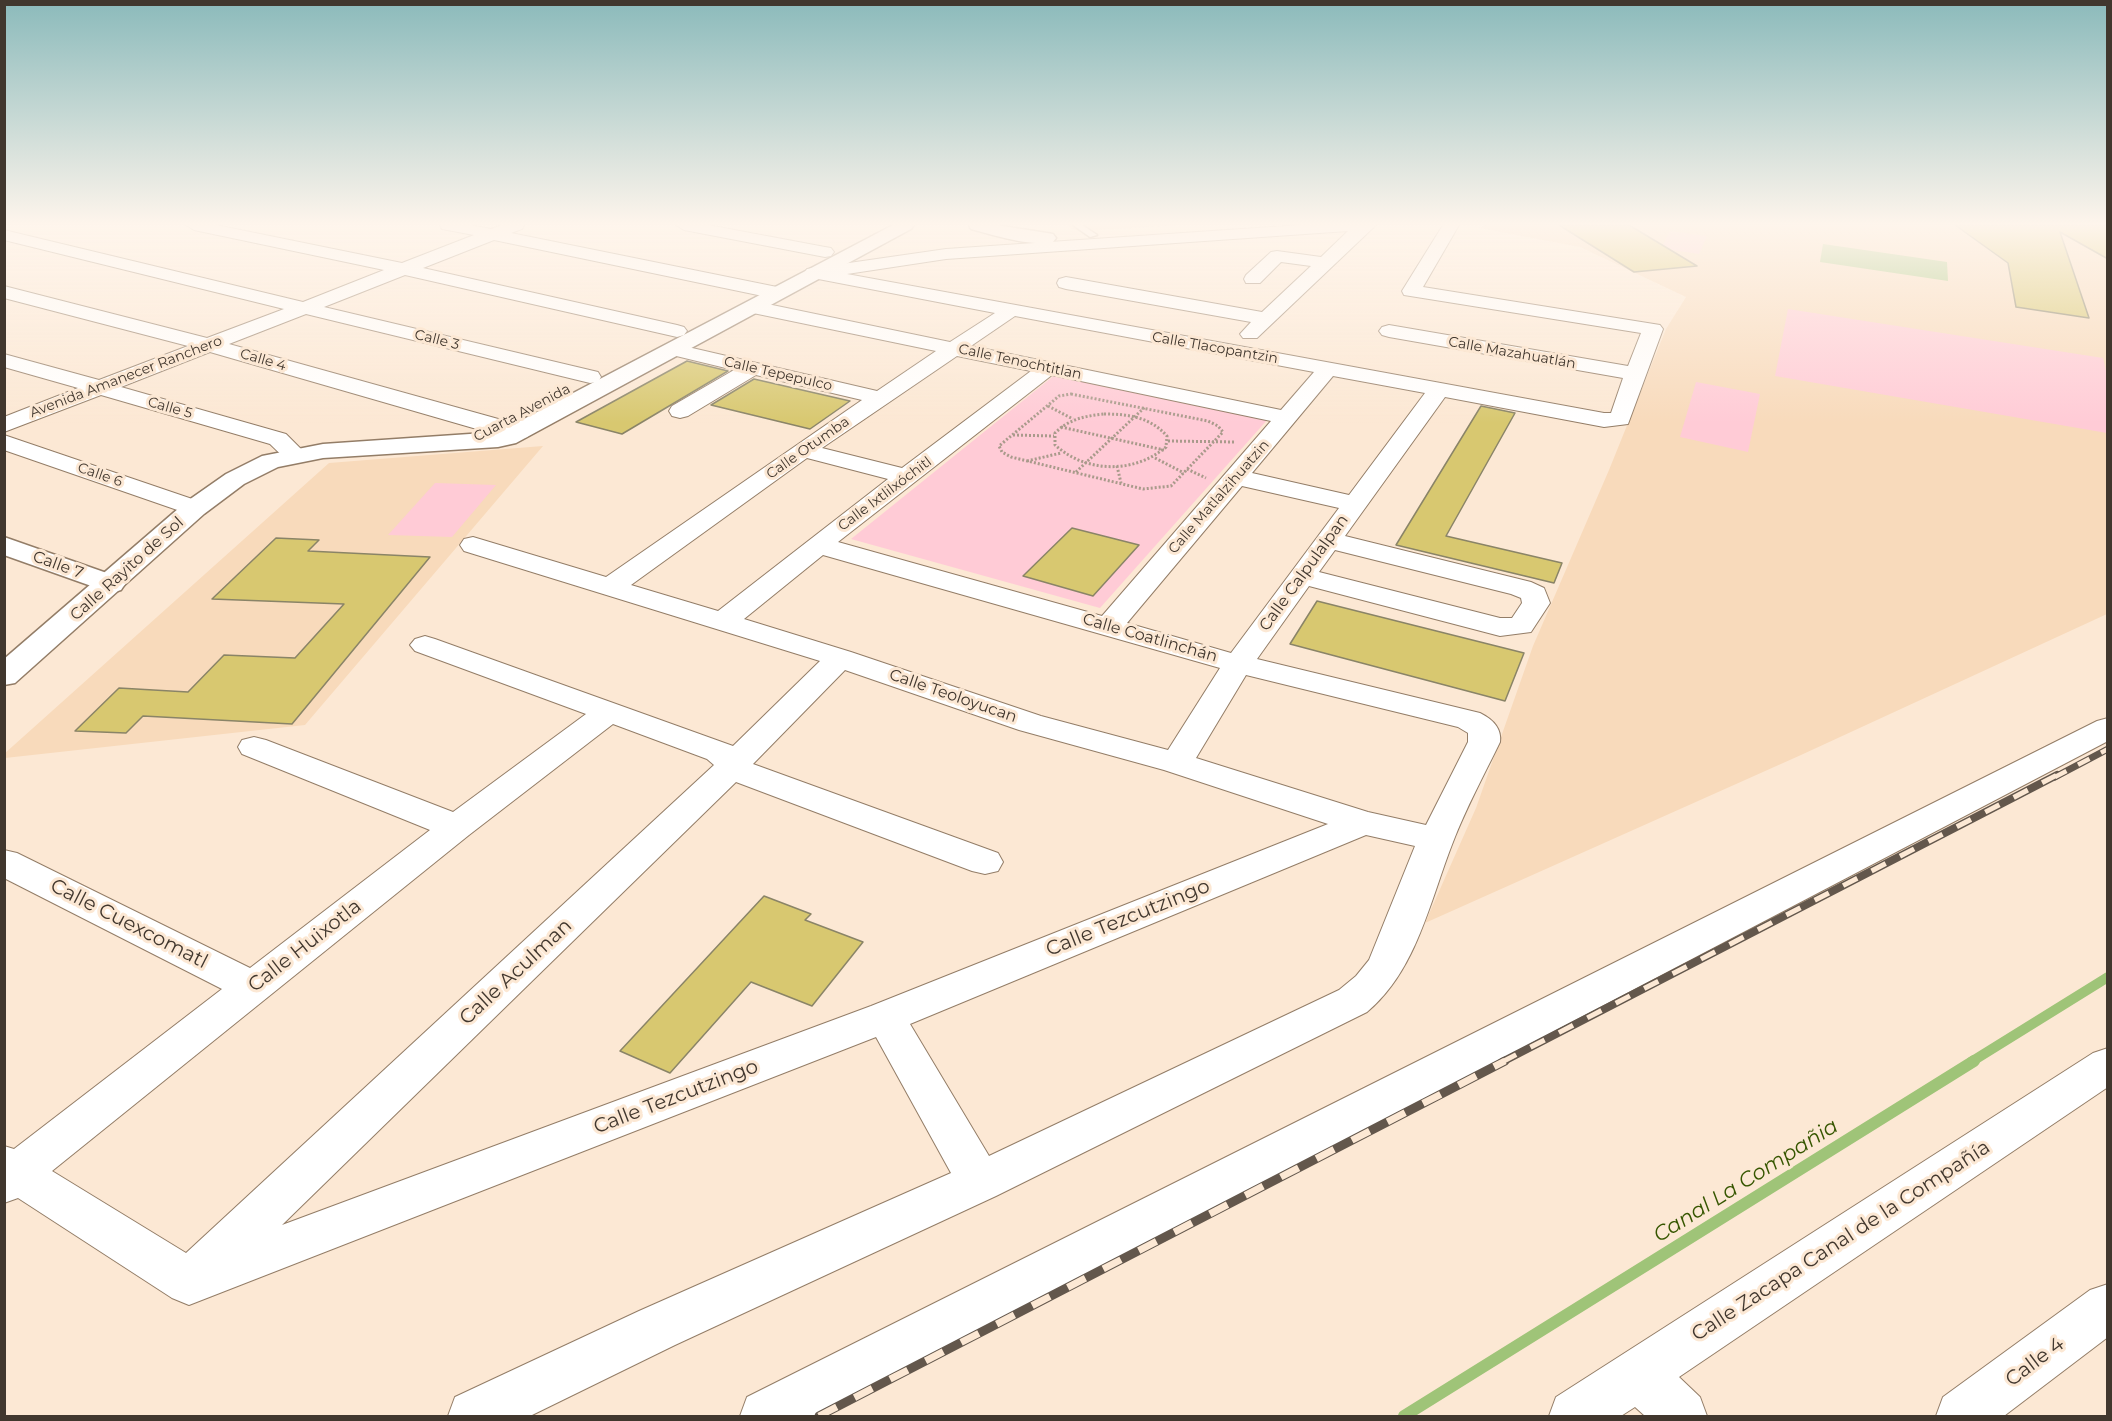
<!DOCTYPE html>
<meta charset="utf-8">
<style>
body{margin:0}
#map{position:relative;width:2112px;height:1421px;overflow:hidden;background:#fce8d4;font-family:Montserrat,sans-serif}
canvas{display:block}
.frame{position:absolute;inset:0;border:6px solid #41372e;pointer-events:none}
</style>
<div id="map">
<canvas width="2112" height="1421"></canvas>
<div class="frame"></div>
</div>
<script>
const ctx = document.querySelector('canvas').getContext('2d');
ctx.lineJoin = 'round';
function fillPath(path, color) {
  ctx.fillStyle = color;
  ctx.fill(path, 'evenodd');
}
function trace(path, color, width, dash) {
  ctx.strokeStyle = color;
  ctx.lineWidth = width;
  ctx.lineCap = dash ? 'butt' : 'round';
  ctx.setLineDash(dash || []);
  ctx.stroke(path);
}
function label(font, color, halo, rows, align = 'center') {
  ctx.font = font + ' Montserrat,sans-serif';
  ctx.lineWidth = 6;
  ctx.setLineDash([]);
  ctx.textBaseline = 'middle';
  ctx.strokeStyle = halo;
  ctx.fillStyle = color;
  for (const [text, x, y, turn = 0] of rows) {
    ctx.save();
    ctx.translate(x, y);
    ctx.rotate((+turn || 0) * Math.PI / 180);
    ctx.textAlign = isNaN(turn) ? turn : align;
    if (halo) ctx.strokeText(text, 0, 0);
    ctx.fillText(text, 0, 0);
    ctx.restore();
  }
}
fillPath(new Path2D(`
 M 1067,225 L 1178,225 L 1083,231 L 1075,230 Z
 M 1486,225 L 2107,225 L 2107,614 L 1801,755 L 1425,923 L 1476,808 L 1533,646 L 1609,470 L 1666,329 L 1686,297 L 1580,247 L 1479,228 Z
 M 543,446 L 305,725 L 5,758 L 4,754 L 329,463 Z`), '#f8dabb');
fillPath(new Path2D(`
 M 1670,231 L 1707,236 L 1699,254 L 1672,250 L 1663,245 Z
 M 1788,309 L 2103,358 L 2107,375 L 2107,433 L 1775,376 Z
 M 1056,374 L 1268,419 L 1100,608 L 851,539 Z
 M 1696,382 L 1760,394 L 1748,452 L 1680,437 Z
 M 435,483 L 496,485 L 452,537 L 388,535 Z`), '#ffcbd6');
fillPath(new Path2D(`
 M 1823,244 L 1947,262 L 1948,281 L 1820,262 Z`), '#9fc478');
trace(new Path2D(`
 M 1971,1062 L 2108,977`), '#9fc478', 10);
trace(new Path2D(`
 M 1404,1416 L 1974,1061`), '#9fc478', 12);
const building = new Path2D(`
 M 1559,225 L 1629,225 L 1697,266 L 1634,272 Z
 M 1955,225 L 2108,225 L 2108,259 L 2060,232 L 2089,318 L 2016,307 L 2008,263 Z
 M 687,361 L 728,371 L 622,434 L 576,422 Z
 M 754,379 L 850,401 L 810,429 L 711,405 Z
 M 1481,406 L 1515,413 L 1446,536 L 1562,563 L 1554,583 L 1396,545 Z
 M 1072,528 L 1139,545 L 1093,596 L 1023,576 Z
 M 276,538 L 319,540 L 308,551 L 430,557 L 292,724 L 143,716 L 126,733 L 75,731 L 119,688 L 188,692 L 224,655 L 295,658 L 344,604 L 212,599 Z
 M 1317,601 L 1524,653 L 1505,701 L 1290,644 Z
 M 764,896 L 811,914 L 805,920 L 863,942 L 812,1006 L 751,982 L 670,1073 L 620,1051 Z`);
fillPath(building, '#d8c870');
trace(building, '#8a8467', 1.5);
const service = new Path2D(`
 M 1073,225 L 1082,225 L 1097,235 L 1090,237 Z`);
const minor = new Path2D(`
 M 186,225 L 216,225 L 402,263 L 474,235 L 442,229 L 440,225 L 470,225 L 491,229 L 502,225 L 524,225 L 522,229 L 511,233 L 777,287 L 784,289 L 786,293 L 784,297 L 777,299 L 494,240 L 423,268 L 677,325 L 684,327 L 687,331 L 684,335 L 677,337 L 405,275 L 324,307 L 598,372 L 601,377 L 598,382 L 590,383 L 306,314 L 229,344 L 527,427 L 531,432 L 527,437 L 519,439 L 487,432 L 210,352 L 121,387 L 286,434 L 307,455 L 303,460 C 287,464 281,454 270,444 L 101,395 L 4,432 L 4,417 L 78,388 L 4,367 L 4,354 L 99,380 L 188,346 L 4,298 L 4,286 L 207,338 L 284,309 L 4,240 L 4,230 L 303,302 L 384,270 L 194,230 Z
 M 676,225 L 708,225 L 825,247 L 831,248 L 834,252 L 831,256 L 825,257 L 684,230 Z
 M 1301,225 L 1376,225 L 1257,338 L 1243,338 L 1240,334 L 1251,322 L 1066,289 L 1059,287 L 1057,283 L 1059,279 L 1066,277 L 1262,312 L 1311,266 L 1281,262 L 1260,283 L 1246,283 L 1244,279 L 1246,275 L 1271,252 L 1277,251 L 1321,257 L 1348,231 L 946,259 L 847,274 L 1604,413 L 1611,413 L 1623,378 L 1389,337 L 1382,335 L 1379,331 L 1382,327 L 1389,325 L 1628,366 L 1641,333 L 1404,295 L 1402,291 L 1443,225 L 1459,225 L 1423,287 L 1660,325 L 1663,329 L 1628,424 L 1604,427 L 1445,397 L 1345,536 L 1531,582 L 1544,588 L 1550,603 L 1531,632 L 1500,636 L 1309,586 L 1257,659 L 1480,713 C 1492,719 1502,728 1500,742 C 1484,775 1466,808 1453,842 C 1430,900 1417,970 1367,1012 L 996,1196 L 675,1345 L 530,1416 L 448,1416 L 455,1397 L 639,1311 L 951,1173 L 876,1037 L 189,1305 L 172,1298 L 18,1198 L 4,1203 L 4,1146 L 14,1149 L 222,989 L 4,878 L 4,850 L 17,853 L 250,968 L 430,830 L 242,754 L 238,747 L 242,740 L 254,737 L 266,740 L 453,812 L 586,714 L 415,651 L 410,645 L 415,639 L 425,636 L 435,639 L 733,746 L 820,661 L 464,551 L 460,545 L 464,539 L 473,537 L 606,577 L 862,400 L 756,375 L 688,416 L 680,418 L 672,416 L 669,411 L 672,406 L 734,370 L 668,354 L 665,350 L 668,346 L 675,344 L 877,391 L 936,351 L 753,313 L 746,311 L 743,307 L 746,303 L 753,301 L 950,342 L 995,313 L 813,278 L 807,277 L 804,273 L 807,269 L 813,268 L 826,270 L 829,266 L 835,265 L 946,249 ZM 1015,316 L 1314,372 L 1281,410 L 971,346 ZM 957,356 L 1031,371 L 902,468 L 822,448 ZM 1052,375 L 1271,421 L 1102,616 L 838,542 ZM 1333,376 L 1425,393 L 1349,495 L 1252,473 ZM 807,458 L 888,479 L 718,611 L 631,585 ZM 1242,486 L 1339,508 L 1231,653 L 1127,623 ZM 1335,550 L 1511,594 L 1521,598 L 1522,603 L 1512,618 L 1500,618 L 1319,572 ZM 823,555 L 1220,668 L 1168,750 L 1041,716 L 851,652 L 744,619 ZM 845,670 L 1019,730 L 1164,770 L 1328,824 L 871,1006 L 282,1225 L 736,782 L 972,871 L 985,874 L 998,871 L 1003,862 L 998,853 L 753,764 ZM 1246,675 L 1458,727 L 1468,733 L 1468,742 L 1426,825 L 1368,812 L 1196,758 ZM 613,724 L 707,759 L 714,765 L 186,1253 L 52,1171 L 469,835 ZM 1366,835 L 1415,846 L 1369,960 L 1356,976 L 1339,990 L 989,1156 L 910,1024 Z
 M 4,435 L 204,503 L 208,508 L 204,513 L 195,516 L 186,513 L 4,450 Z
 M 2108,718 L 2108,741 L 819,1416 L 740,1416 L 747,1397 L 2097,721 Z
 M 2108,1048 L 2108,1087 L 1679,1377 L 1700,1397 L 1707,1416 L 1645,1416 L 1635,1407 L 1621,1416 L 1549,1416 L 1556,1397 L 2093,1053 Z
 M 2108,1284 L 2108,1337 L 2004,1416 L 1936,1416 L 1943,1397 L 2090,1290 Z`);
const tertiary = new Path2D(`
 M 4,537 L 121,578 L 125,584 L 121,590 L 111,593 L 4,555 Z`);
const secondary = new Path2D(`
 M 893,225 L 914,225 L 911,229 L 516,443 L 498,447 L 323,458 L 278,467 L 244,484 L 204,514 L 15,683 L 4,685 L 4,659 L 186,502 L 226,474 L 262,456 L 323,444 L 499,432 Z
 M 969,225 L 996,225 L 1047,233 L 1053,234 L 1056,238 L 1053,242 C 1031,247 993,235 971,229 Z`);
trace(service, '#937d67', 3);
trace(minor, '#937d67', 2);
trace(tertiary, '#937d67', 3);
trace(secondary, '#937d67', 3);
trace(new Path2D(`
 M 1071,394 L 1208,421 L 1218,426 L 1223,432 L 1171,486 L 1143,489 L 1011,457 L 1002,452 L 999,446 L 1059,396 Z
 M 1048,406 L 1073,419
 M 1104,414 C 1128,414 1150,417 1167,436 L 1166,447 C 1134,474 1086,473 1055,445 L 1055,433 C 1069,419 1085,416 1104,414 Z
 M 1061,427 L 1164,450
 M 1013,435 L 1054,436
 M 1168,441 L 1236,442
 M 1155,458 L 1184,473
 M 1027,461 L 1061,453
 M 1117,466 L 1121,483
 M 1187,469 L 1206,478
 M 1076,472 L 1145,407`), '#a99a8b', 3, [2, 2]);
fillPath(service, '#fff');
fillPath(minor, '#fff');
fillPath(tertiary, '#fff');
fillPath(secondary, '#fff');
const railFar2 = new Path2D(`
 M 2055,777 L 2108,749`);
const railFar1 = new Path2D(`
 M 1502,1062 L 2057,775`);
const rail = new Path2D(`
 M 819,1416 L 1505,1061`);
trace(railFar2, '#63574c', 7);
trace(railFar1, '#63574c', 8);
trace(rail, '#63574c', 9);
trace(railFar2, '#fce8d4', 4.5, [13]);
trace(railFar1, '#fce8d4', 5, [16]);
trace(rail, '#fce8d4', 7, [20]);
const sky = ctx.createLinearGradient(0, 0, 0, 423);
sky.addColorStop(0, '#8bbabb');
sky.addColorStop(0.53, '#fef5ec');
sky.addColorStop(1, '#fef5ec00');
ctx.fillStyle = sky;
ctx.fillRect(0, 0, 2112, 423);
label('14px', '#41372e', '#fce8d4', [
 ["Calle 3",437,340,14],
 ["Calle Tlacopantzin",1215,348,10],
 ["Calle Mazahuatlán",1512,353,10],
 ["Calle 4",263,360,16],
 ["Calle Tenochtitlan",1020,362,12],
 ["Calle Tepepulco",778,374,13],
 ["Avenida Amanecer Ranchero",126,377,-21],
 ["Calle 5",170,408,16],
 ["Cuarta Avenida",522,413,-28],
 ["Calle Otumba",808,448,-35],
 ["Calle 6",100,475,19],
 ["Calle Ixtlilxóchitl",885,494,-37],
 ["Calle Matlalzihuatzin",1219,497,-49]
]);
label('16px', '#41372e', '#fce8d4', [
 ["Calle 7",58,565,20],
 ["Calle Rayito de Sol",127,569,-42],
 ["Calle Calpulalpan",1304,573,-54],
 ["Calle Coatlinchán",1150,638,16],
 ["Calle Teoloyucan",953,696,19]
]);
label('20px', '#41372e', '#fce8d4', [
 ["Calle Tezcutzingo",1128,918,-22],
 ["Calle Cuexcomatl",129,924,27],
 ["Calle Huixotla",305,946,-38],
 ["Calle Aculman",516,972,-43],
 ["Calle Tezcutzingo",676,1097,-21],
 ["Calle Zacapa Canal de la Compañía",1841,1241,-33],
 ["Calle 4",2035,1362,-37]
]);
label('italic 21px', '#365600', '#fce8d4', [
 ["Canal La Compañia",1746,1181,-32]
]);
</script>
